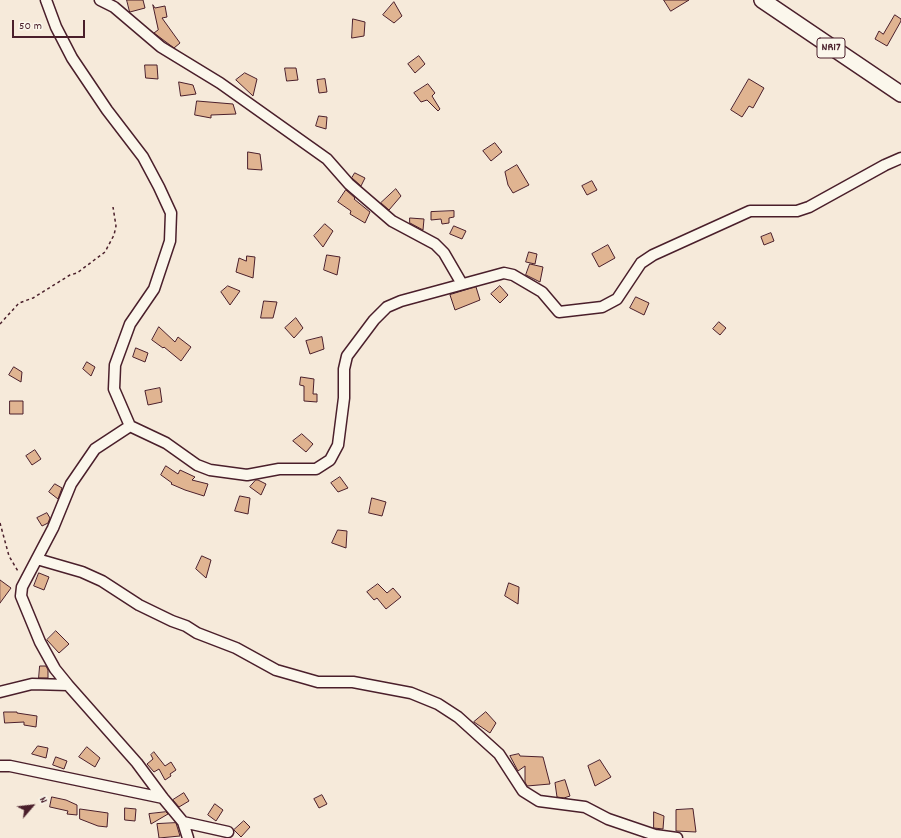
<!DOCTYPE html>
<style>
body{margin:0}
#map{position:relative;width:901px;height:838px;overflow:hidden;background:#f6eada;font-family:Dekko,sans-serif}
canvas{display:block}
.north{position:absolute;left:12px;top:786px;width:40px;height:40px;-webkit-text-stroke:3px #fbf7ec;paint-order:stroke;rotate:62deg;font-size:11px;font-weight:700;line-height:16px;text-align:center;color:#4a1f2b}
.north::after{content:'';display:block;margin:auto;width:14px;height:18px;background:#4a1f2b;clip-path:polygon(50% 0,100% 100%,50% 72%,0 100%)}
.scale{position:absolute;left:12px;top:20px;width:73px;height:18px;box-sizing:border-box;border:2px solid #4a1f2b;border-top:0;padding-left:5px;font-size:12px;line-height:14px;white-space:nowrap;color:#4a1f2b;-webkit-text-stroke:3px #fbf7ec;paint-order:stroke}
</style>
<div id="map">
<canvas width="901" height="838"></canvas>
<div class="north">N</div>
<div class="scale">50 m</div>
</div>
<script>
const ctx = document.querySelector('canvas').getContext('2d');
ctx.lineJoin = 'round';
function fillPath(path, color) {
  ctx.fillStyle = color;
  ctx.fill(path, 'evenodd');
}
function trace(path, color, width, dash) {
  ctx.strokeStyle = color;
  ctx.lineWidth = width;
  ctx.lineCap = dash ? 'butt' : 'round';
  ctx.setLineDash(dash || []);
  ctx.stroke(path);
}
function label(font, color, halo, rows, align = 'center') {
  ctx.font = font + ' Dekko,sans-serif';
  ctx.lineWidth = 3;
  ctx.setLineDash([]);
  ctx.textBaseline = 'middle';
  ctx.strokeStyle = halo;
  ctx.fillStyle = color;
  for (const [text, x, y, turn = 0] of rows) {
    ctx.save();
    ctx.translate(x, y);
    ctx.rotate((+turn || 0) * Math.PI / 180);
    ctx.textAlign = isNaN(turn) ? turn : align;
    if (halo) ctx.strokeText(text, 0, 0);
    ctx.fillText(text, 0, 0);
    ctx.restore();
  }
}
const building = new Path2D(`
 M 127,0 L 143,0 L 145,8 L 130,12 Z
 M 664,0 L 689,0 L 671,11 Z
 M 394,2 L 402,16 L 394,23 L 383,15 Z
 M 153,5 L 155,8 L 165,6 L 167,17 L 162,18 L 180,43 L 174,48 L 154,33 L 158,30 Z
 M 895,15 L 901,19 L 901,21 L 887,46 L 875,39 L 879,31 L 883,34 Z
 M 353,19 L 365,22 L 364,36 L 352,38 Z
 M 419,56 L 425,64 L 415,73 L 408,64 Z
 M 145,65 L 157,65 L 158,79 L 146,78 Z
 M 285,68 L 296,68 L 298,80 L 287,81 Z
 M 245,73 L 257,79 L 253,96 L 236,80 Z
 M 325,79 L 327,92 L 319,93 L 317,80 Z
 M 749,79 L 764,88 L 753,108 L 749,106 L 742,117 L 731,110 Z
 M 179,82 L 193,85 L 196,94 L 181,96 Z
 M 428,84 L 435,93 L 432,96 L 440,109 L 438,111 L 427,100 L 421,102 L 414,93 Z
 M 197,101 L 233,104 L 236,114 L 211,115 L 211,118 L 195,115 Z
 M 319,116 L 327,117 L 326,129 L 316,126 Z
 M 495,143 L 502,152 L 491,161 L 483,151 Z
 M 248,152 L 260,154 L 262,170 L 248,169 Z
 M 517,165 L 529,185 L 513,193 L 508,185 L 505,172 Z
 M 355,173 L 365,178 L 361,186 L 352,178 Z
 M 592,181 L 597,190 L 587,195 L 582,186 Z
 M 396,189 L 401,196 L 389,210 L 381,203 Z
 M 346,190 L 355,198 L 354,199 L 370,212 L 365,223 L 350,214 L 351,211 L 338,202 Z
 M 454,211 L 454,217 L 449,218 L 449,223 L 442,224 L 441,219 L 431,220 L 431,212 Z
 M 410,218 L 424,219 L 423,230 L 410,223 Z
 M 325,224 L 333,231 L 323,247 L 314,236 Z
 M 454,226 L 466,231 L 462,239 L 450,234 Z
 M 771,233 L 774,241 L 764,245 L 761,237 Z
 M 608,245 L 615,258 L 599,267 L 592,254 Z
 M 529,252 L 537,254 L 535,264 L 526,262 Z
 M 327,255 L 340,257 L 337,275 L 324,270 Z
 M 247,256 L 255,257 L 253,278 L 236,272 L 239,258 L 246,261 Z
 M 530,264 L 543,267 L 540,282 L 526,275 Z
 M 228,286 L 240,291 L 230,305 L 221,292 Z
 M 500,286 L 508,295 L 500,303 L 491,294 Z
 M 476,287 L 480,300 L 455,310 L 450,295 Z
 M 636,297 L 649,303 L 644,315 L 630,308 Z
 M 264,301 L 277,302 L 273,318 L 261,318 Z
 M 296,318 L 303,328 L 294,338 L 285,328 Z
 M 719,322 L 726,328 L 720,335 L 713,329 Z
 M 159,327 L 175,342 L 178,337 L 191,347 L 181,361 L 164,347 L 163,348 L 152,340 Z
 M 322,337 L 324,349 L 310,354 L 306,341 Z
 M 136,348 L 148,353 L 145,362 L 133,357 Z
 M 87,362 L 95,367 L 91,376 L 83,369 Z
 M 14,367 L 22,372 L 21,382 L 9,375 Z
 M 301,377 L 314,379 L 313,394 L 317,394 L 317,402 L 304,401 L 304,386 L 300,385 Z
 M 160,388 L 162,402 L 148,405 L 145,391 Z
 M 10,401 L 23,401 L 23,414 L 10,414 Z
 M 302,434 L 313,444 L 306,452 L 293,441 Z
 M 35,450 L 41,459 L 32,465 L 26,456 Z
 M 166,466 L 178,474 L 180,470 L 195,477 L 192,480 L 208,484 L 204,496 L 185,490 L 171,484 L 172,483 L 161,475 Z
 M 340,477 L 348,488 L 338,492 L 331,483 Z
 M 256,480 L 258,480 L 266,484 L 261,495 L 250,487 Z
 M 55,484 L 62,488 L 58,499 L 49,492 Z
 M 240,496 L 250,498 L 248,514 L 235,511 Z
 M 372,498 L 386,502 L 382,516 L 369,513 Z
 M 47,513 L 50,518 L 48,523 L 42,526 L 37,518 Z
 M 338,530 L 347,531 L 346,548 L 332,543 Z
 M 202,556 L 211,560 L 206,578 L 196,569 Z
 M 39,573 L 49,577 L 44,590 L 34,586 Z
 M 0,580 L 11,588 L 0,603 Z
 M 509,583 L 519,587 L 518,604 L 505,596 Z
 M 378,584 L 387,593 L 393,588 L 401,597 L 386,609 L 377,598 L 374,600 L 367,592 Z
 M 56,631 L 69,644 L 59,653 L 47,640 Z
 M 40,666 L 46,666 L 48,670 L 48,678 L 39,678 Z
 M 4,712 L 17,712 L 17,713 L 37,716 L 36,727 L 24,725 L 24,722 L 5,723 Z
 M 486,712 L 496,723 L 490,733 L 474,722 Z
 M 38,746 L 48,748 L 46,758 L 32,754 Z
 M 87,747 L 100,758 L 95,767 L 79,757 Z
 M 154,752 L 165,766 L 171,762 L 176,770 L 170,774 L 171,776 L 165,780 L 159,769 L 154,772 L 147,764 L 153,759 L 151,755 Z
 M 519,754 L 520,756 L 543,757 L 550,784 L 527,786 L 525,782 L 525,766 L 518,771 L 510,756 Z
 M 56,757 L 67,761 L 64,769 L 53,765 Z
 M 600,760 L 611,777 L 595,786 L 588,766 Z
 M 565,780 L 570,796 L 564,798 L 557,797 L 555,783 Z
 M 184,793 L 189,801 L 179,807 L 173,800 Z
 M 322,795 L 327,804 L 319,808 L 314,799 Z
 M 52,797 L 66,800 L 77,805 L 77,815 L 67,814 L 68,811 L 50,807 Z
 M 215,804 L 223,810 L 216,821 L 208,815 Z
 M 125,808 L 136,809 L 135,821 L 125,820 Z
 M 80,809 L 108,813 L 107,827 L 98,826 L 80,819 Z
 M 693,809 L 696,832 L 676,831 L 676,810 Z
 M 166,812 L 168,814 L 151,824 L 149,814 Z
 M 654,812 L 664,816 L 663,829 L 654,828 Z
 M 244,821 L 250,827 L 241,837 L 234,830 Z
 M 176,823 L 180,836 L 159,838 L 157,824 Z`);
fillPath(building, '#e0b491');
trace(building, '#4a1f2b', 1);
const street = new Path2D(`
 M 46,0 L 56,27 L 72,58 L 107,110 L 143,157 L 159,187 L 171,213 L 170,241 L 154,289 L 130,324 L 115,365 L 114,389 L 130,426 L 166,443 L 197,465 L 210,470 L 247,475 L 279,469 L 316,469 L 330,460 L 338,445 L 344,398 L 344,369 L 347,356 L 374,320 L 387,307 L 401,301 L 504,273 L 513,275 L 542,292 L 559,312 L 602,307 L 617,299 L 641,263 L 653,255 L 750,211 L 797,211 L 809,207 L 885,165 L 901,158
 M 100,0 L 114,7 L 161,47 L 220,83 L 327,159 L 349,184 L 392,221 L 435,244 L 444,253 L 462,284
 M 130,426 L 95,449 L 71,484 L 53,528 L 22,587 L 21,596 L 40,642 L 55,669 L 68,685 L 137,763 L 163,798 L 183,822 L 188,838
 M 37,559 L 82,572 L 102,581 L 139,605 L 172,621 L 186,626 L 197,633 L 236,648 L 276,670 L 318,682 L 353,682 L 411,693 L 438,704 L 458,717 L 499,754 L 523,791 L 539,801 L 585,807 L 608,819 L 655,835 L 677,838
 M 0,692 L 32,684 L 68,685
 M 0,766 L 10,766 L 163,798
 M 183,822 L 228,832`);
const primary = new Path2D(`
 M 762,0 L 901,94`);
trace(street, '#4a1f2b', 13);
trace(primary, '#4a1f2b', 18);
trace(new Path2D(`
 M 0,324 L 19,303 L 33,298 L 70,275 L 77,273 L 105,252 L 114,235 L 116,226 L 113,207
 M 0,523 L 9,556 L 19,573`), '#4a1f2b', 1.5, [3, 3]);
trace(street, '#fbf7ec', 10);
trace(primary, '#fbf7ec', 15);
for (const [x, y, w] of [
 [831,48,28]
]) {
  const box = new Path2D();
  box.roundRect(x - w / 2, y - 10, w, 20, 3);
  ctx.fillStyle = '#fbf7ec';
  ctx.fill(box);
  trace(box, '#4a1f2b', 1);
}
label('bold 12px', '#4a1f2b', null, [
 ["NR17",831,48]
]);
</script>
